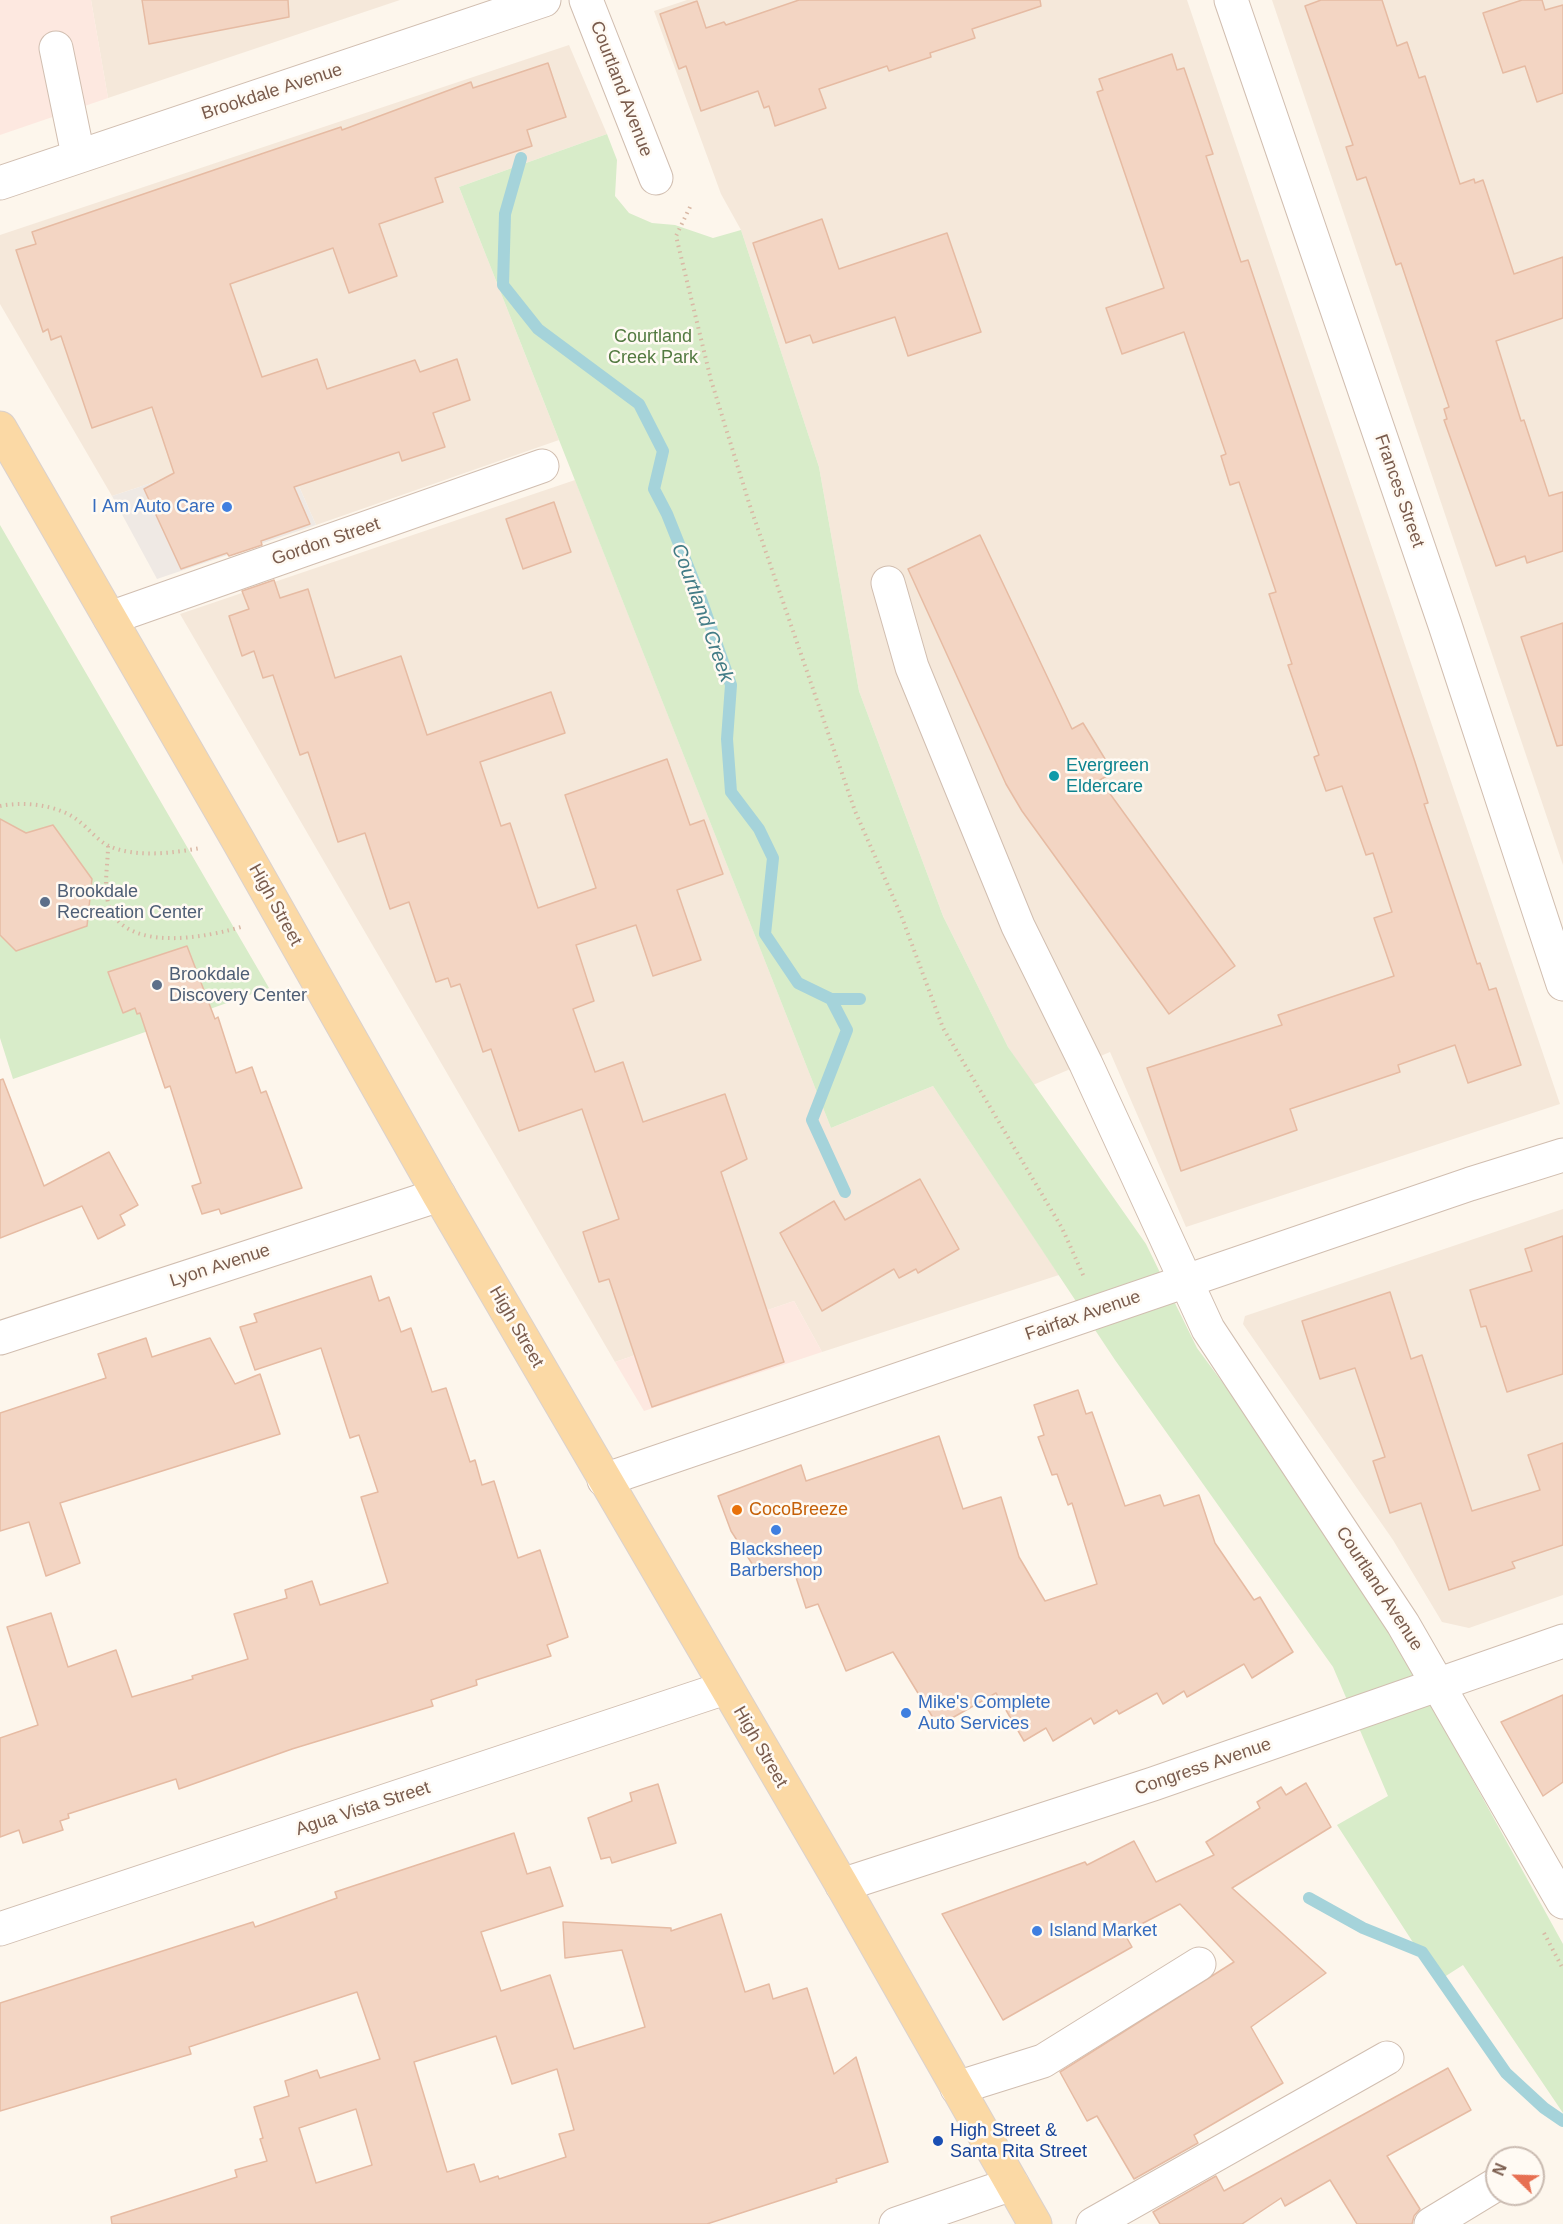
<!DOCTYPE html>
<style>
body{margin:0}
#map{position:relative;width:1563px;height:2224px;overflow:hidden;background:#fdf6ec;font-family:Arial,sans-serif}
canvas{display:block}
.north{position:absolute;left:1485px;top:2146px;width:60px;height:60px;box-sizing:border-box;background:#fffaf3;border:2px solid #cabbb1;border-radius:50%;rotate:293deg;font-size:16px;font-weight:700;line-height:24px;text-align:center;color:#7a5c4d}
.north::after{content:'';display:block;margin:auto;width:21px;height:27px;background:#e76f51;clip-path:polygon(50% 0,100% 100%,50% 72%,0 100%)}
</style>
<div id="map">
<canvas width="1563" height="2224"></canvas>
<div class="north">N</div>
</div>
<script>
const ctx = document.querySelector('canvas').getContext('2d');
ctx.lineJoin = 'round';
function fillPath(path, color) {
  ctx.fillStyle = color;
  ctx.fill(path, 'evenodd');
}
function trace(path, color, width, dash) {
  ctx.strokeStyle = color;
  ctx.lineWidth = width;
  ctx.lineCap = dash ? 'butt' : 'round';
  ctx.setLineDash(dash || []);
  ctx.stroke(path);
}
function label(font, color, halo, rows, align = 'center') {
  ctx.font = font + ' Arial,sans-serif';
  ctx.lineWidth = 5;
  ctx.setLineDash([]);
  ctx.textBaseline = 'middle';
  ctx.strokeStyle = halo;
  ctx.fillStyle = color;
  for (const [text, x, y, turn = 0] of rows) {
    ctx.save();
    ctx.translate(x, y);
    ctx.rotate((+turn || 0) * Math.PI / 180);
    ctx.textAlign = isNaN(turn) ? turn : align;
    if (halo) ctx.strokeText(text, 0, 0);
    ctx.fillText(text, 0, 0);
    ctx.restore();
  }
}
fillPath(new Path2D(`
 M 91,0 L 400,0 L 108,98 Z
 M 687,0 L 1187,0 L 1560,1104 L 1186,1227 L 1110,1052 L 1033,1085 L 1008,1047 L 943,916 L 859,691 L 819,467 L 741,230 L 721,194 L 654,11 Z
 M 1272,0 L 1563,0 L 1563,865 Z
 M 569,45 L 607,134 L 459,187 L 559,440 L 316,525 L 279,441 L 112,496 L 0,304 L 0,235 Z
 M 575,480 L 831,1128 L 933,1086 L 1059,1275 L 822,1352 L 794,1301 L 615,1362 L 180,614 Z
 M 1563,1209 L 1563,1595 L 1469,1628 L 1442,1622 L 1393,1540 L 1243,1324 L 1245,1316 Z`), '#f5e8da');
fillPath(new Path2D(`
 M 0,0 L 91,0 L 108,98 L 0,135 Z
 M 794,1301 L 822,1352 L 644,1411 L 615,1362 Z`), '#fde8e0');
fillPath(new Path2D(`
 M 279,441 L 316,525 L 157,579 L 112,496 Z`), '#efe9e4');
fillPath(new Path2D(`
 M 607,134 L 617,160 L 615,196 L 629,213 L 652,223 L 675,225 L 713,238 L 741,230 L 819,467 L 859,691 L 943,916 L 1008,1047 L 1146,1244 L 1197,1348 L 1271,1448 L 1384,1619 L 1563,1944 L 1563,2113 L 1463,1965 L 1438,1981 L 1337,1825 L 1388,1796 L 1333,1667 L 1115,1360 L 933,1086 L 831,1128 L 459,187 Z
 M 0,525 L 269,988 L 13,1079 L 0,1038 Z`), '#d8ecc9');
trace(new Path2D(`
 M 521,158 L 505,214 L 503,285 L 538,329 L 639,404 L 663,451 L 654,489 L 667,514 L 701,599 L 731,685 L 727,739 L 731,792 L 759,829 L 773,858 L 765,934 L 798,983 L 831,999 L 847,1030 L 812,1120 L 845,1192
 M 831,999 L 860,999
 M 1309,1898 L 1363,1928 L 1422,1952 L 1506,2073 L 1544,2108 L 1563,2121`), '#a5d3da', 12);
const building = new Path2D(`
 M 142,0 L 288,0 L 289,17 L 149,44 Z
 M 799,0 L 1040,0 L 1041,6 L 972,29 L 975,38 L 930,53 L 931,57 L 889,71 L 887,66 L 819,89 L 826,108 L 775,126 L 769,106 L 764,108 L 758,91 L 701,111 L 686,66 L 679,69 L 660,14 L 697,1 L 706,28 L 724,22 L 726,25 Z
 M 1321,0 L 1382,0 L 1397,46 L 1407,42 L 1419,78 L 1425,76 L 1460,184 L 1474,179 L 1475,183 L 1483,180 L 1514,274 L 1563,257 L 1563,318 L 1496,341 L 1521,421 L 1524,420 L 1549,496 L 1563,492 L 1563,551 L 1527,563 L 1525,556 L 1496,566 L 1444,420 L 1447,419 L 1444,409 L 1449,407 L 1401,263 L 1396,265 L 1366,177 L 1357,180 L 1346,147 L 1353,145 L 1305,6 Z
 M 1522,0 L 1542,0 L 1545,10 L 1563,5 L 1563,93 L 1537,102 L 1525,66 L 1503,73 L 1483,13 Z
 M 1172,54 L 1177,70 L 1184,68 L 1199,112 L 1213,154 L 1206,156 L 1241,262 L 1248,260 L 1415,762 L 1428,803 L 1424,804 L 1477,964 L 1480,963 L 1489,990 L 1496,988 L 1521,1065 L 1468,1083 L 1455,1045 L 1398,1065 L 1400,1072 L 1290,1109 L 1297,1130 L 1181,1171 L 1147,1068 L 1282,1025 L 1278,1015 L 1394,976 L 1374,918 L 1392,912 L 1373,853 L 1366,855 L 1342,786 L 1326,791 L 1314,757 L 1319,755 L 1288,665 L 1292,664 L 1269,594 L 1276,592 L 1239,482 L 1230,485 L 1221,456 L 1226,454 L 1184,332 L 1122,354 L 1106,308 L 1164,288 L 1097,92 L 1103,90 L 1099,79 Z
 M 548,63 L 566,117 L 527,130 L 532,146 L 435,178 L 443,202 L 379,224 L 397,276 L 349,293 L 333,248 L 230,284 L 262,377 L 317,359 L 327,389 L 415,360 L 420,372 L 457,359 L 470,400 L 433,413 L 445,447 L 402,461 L 399,452 L 294,487 L 310,524 L 261,541 L 262,545 L 229,556 L 227,553 L 181,569 L 144,489 L 174,473 L 152,407 L 92,428 L 61,336 L 51,340 L 48,329 L 43,332 L 16,250 L 36,244 L 32,232 L 261,154 L 341,127 L 342,130 L 471,82 L 473,88 Z
 M 822,219 L 839,269 L 947,233 L 981,332 L 908,356 L 895,317 L 813,343 L 810,335 L 786,343 L 753,243 Z
 M 554,502 L 571,552 L 523,569 L 506,519 Z
 M 980,535 L 1072,729 L 1083,723 L 1113,772 L 1100,780 L 1235,966 L 1169,1014 L 1022,811 L 1006,784 L 908,569 Z
 M 274,580 L 280,598 L 308,589 L 335,678 L 401,656 L 427,735 L 551,692 L 565,733 L 480,762 L 501,826 L 510,823 L 538,908 L 596,888 L 565,795 L 667,759 L 690,825 L 704,820 L 723,874 L 677,890 L 701,960 L 653,976 L 636,925 L 576,945 L 594,1001 L 573,1009 L 595,1072 L 623,1062 L 643,1122 L 725,1094 L 747,1159 L 721,1172 L 784,1362 L 652,1407 L 609,1279 L 599,1282 L 583,1232 L 619,1219 L 582,1109 L 519,1131 L 491,1049 L 483,1052 L 460,984 L 451,987 L 448,978 L 436,982 L 409,902 L 390,909 L 365,833 L 338,842 L 308,752 L 300,755 L 273,675 L 263,678 L 254,651 L 242,656 L 229,616 L 249,609 L 242,591 Z
 M 1563,623 L 1563,745 L 1557,746 L 1521,637 Z
 M 0,819 L 26,833 L 53,825 L 92,879 L 87,926 L 16,951 L 0,935 Z
 M 187,946 L 215,1019 L 218,1017 L 236,1073 L 252,1067 L 261,1093 L 266,1091 L 302,1188 L 221,1214 L 219,1209 L 202,1214 L 192,1186 L 201,1183 L 170,1086 L 165,1088 L 140,1013 L 137,1014 L 135,1008 L 123,1013 L 108,972 Z
 M 3,1079 L 44,1186 L 109,1152 L 138,1205 L 120,1215 L 125,1225 L 98,1239 L 82,1206 L 0,1238 L 0,1080 Z
 M 920,1179 L 959,1249 L 918,1273 L 916,1269 L 899,1278 L 894,1269 L 822,1311 L 780,1233 L 834,1201 L 845,1220 Z
 M 1563,1236 L 1563,1374 L 1507,1392 L 1486,1326 L 1481,1327 L 1470,1290 L 1532,1271 L 1525,1249 Z
 M 371,1276 L 379,1301 L 389,1297 L 401,1332 L 411,1328 L 432,1392 L 446,1388 L 470,1462 L 475,1460 L 482,1485 L 494,1481 L 518,1558 L 540,1550 L 568,1637 L 547,1645 L 551,1656 L 476,1680 L 477,1685 L 431,1700 L 433,1706 L 292,1749 L 179,1789 L 176,1779 L 68,1814 L 69,1818 L 60,1821 L 63,1830 L 23,1843 L 19,1830 L 0,1837 L 0,1738 L 38,1725 L 7,1627 L 51,1613 L 68,1667 L 116,1650 L 132,1697 L 193,1679 L 192,1676 L 248,1659 L 234,1614 L 287,1598 L 285,1590 L 312,1581 L 320,1605 L 388,1583 L 361,1497 L 378,1492 L 359,1435 L 350,1438 L 321,1348 L 255,1370 L 240,1327 L 257,1322 L 254,1314 Z
 M 1390,1292 L 1411,1359 L 1422,1355 L 1472,1511 L 1540,1490 L 1528,1455 L 1563,1443 L 1563,1545 L 1512,1562 L 1515,1568 L 1449,1590 L 1421,1503 L 1390,1513 L 1373,1461 L 1385,1457 L 1355,1368 L 1320,1379 L 1302,1321 Z
 M 146,1338 L 152,1357 L 210,1338 L 235,1384 L 260,1374 L 280,1434 L 60,1503 L 80,1563 L 46,1576 L 29,1522 L 0,1531 L 0,1413 L 106,1378 L 98,1354 Z
 M 1078,1390 L 1086,1414 L 1092,1412 L 1125,1506 L 1160,1495 L 1164,1506 L 1199,1495 L 1215,1543 L 1254,1600 L 1260,1597 L 1293,1652 L 1252,1678 L 1244,1664 L 1187,1697 L 1184,1691 L 1163,1704 L 1157,1693 L 1119,1714 L 1117,1710 L 1094,1724 L 1091,1718 L 1053,1741 L 1046,1728 L 1024,1741 L 996,1693 L 938,1726 L 893,1652 L 846,1671 L 818,1604 L 806,1608 L 792,1565 L 760,1576 L 731,1531 L 718,1496 L 801,1465 L 806,1481 L 939,1436 L 963,1509 L 1001,1497 L 1019,1557 L 1045,1601 L 1097,1584 L 1072,1503 L 1068,1505 L 1057,1474 L 1052,1475 L 1038,1437 L 1044,1435 L 1034,1405 Z
 M 1563,1695 L 1563,1782 L 1543,1796 L 1501,1722 Z
 M 1306,1783 L 1331,1827 L 1232,1888 L 1326,1973 L 1251,2027 L 1283,2083 L 1194,2135 L 1198,2143 L 1134,2179 L 1097,2116 L 1087,2121 L 1060,2072 L 1234,1962 L 1180,1904 L 1124,1933 L 1132,1947 L 1003,2020 L 942,1914 L 1085,1862 L 1087,1865 L 1134,1841 L 1156,1882 L 1214,1855 L 1206,1842 L 1260,1808 L 1257,1802 L 1281,1787 L 1286,1795 Z
 M 658,1784 L 676,1843 L 612,1863 L 610,1857 L 601,1859 L 588,1818 L 632,1801 L 630,1793 Z
 M 514,1833 L 527,1874 L 550,1867 L 563,1906 L 481,1932 L 501,1991 L 550,1975 L 574,2049 L 645,2027 L 622,1950 L 565,1958 L 563,1922 L 671,1928 L 671,1931 L 721,1914 L 745,1992 L 769,1984 L 773,1999 L 807,1988 L 834,2074 L 856,2057 L 888,2162 L 836,2179 L 837,2182 L 707,2224 L 112,2224 L 111,2217 L 237,2177 L 235,2170 L 267,2161 L 260,2139 L 263,2138 L 254,2107 L 289,2096 L 285,2081 L 317,2070 L 320,2078 L 380,2059 L 357,1992 L 189,2047 L 191,2054 L 0,2111 L 0,2003 L 253,1922 L 255,1927 L 337,1898 L 335,1892 ZM 496,2036 L 512,2084 L 557,2069 L 574,2130 L 559,2134 L 566,2157 L 499,2179 L 498,2176 L 480,2182 L 474,2164 L 447,2172 L 414,2062 ZM 356,2109 L 372,2165 L 316,2183 L 299,2128 Z
 M 1448,2068 L 1471,2110 L 1387,2156 L 1420,2209 L 1414,2216 L 1412,2224 L 1357,2224 L 1330,2180 L 1285,2206 L 1281,2198 L 1242,2224 L 1160,2224 L 1153,2212 L 1216,2176 L 1224,2191 Z`);
fillPath(building, '#f3d5c3');
trace(building, '#e6bba3', 1.5);
const minor = new Path2D(`
 M 586,0 L 656,178
 M 1231,0 L 1445,625 L 1563,984
 M 56,48 L 78,155
 M 0,183 L 544,0
 M 888,583 L 912,667 L 1018,926 L 1086,1064 L 1208,1329 L 1403,1624 L 1563,1902
 M 110,618 L 542,466
 M 0,1338 L 439,1195
 M 604,1480 L 1470,1184 L 1563,1155
 M 842,1885 L 1153,1784 L 1563,1641
 M 0,1929 L 725,1688
 M 957,2088 L 1043,2061 L 1199,1964
 M 896,2224 L 1012,2184
 M 1093,2224 L 1387,2058
 M 1431,2224 L 1497,2184`);
const major = new Path2D(`
 M 0,428 L 239,842 L 439,1195 L 842,1885 L 1035,2224`);
trace(minor, '#d1beb0', 35);
trace(major, '#dad1cd', 35);
trace(new Path2D(`
 M 690,207 L 676,236 L 711,380 L 749,503 L 855,811 L 901,915 L 943,1028 L 1062,1228 L 1084,1277
 M 0,806 C 26,801 60,805 80,822 C 89,829 98,841 109,846 C 136,858 173,853 201,848
 M 108,846 C 108,865 103,887 109,906 C 126,954 209,937 244,926
 M 1544,1933 L 1563,1969`), '#d9b8a5', 4, [1.5, 4.5]);
trace(minor, '#fff', 33);
trace(major, '#fbd9a5', 33);
for (const [x, y, r, color] of [
 [227,507,6,"#3f7fe0"],
 [1054,776,6,"#0f9aa8"],
 [45,902,6,"#5c6f8a"],
 [157,985,6,"#5c6f8a"],
 [737,1510,6,"#e8710a"],
 [776,1530,6,"#3f7fe0"],
 [906,1713,6,"#3f7fe0"],
 [1037,1931,6,"#3f7fe0"],
 [938,2141,6,"#1a4fb4"]
]) {
  const dot = new Path2D();
  dot.arc(x, y, r, 0, 2 * Math.PI);
  ctx.fillStyle = color;
  ctx.fill(dot);
  trace(dot, '#fffaf3', 2);
}
label('18px', '#7a5c4d', '#fffaf3', [
 ["Courtland Avenue",621,89,69],
 ["Brookdale Avenue",272,92,-18],
 ["Frances Street",1399,491,71],
 ["Gordon Street",326,542,-19],
 ["High Street",275,905,61],
 ["Lyon Avenue",220,1266,-18],
 ["Fairfax Avenue",1083,1316,-19],
 ["High Street",516,1327,60],
 ["Courtland Avenue",1379,1589,57],
 ["High Street",760,1747,60],
 ["Congress Avenue",1203,1767,-19],
 ["Agua Vista Street",363,1809,-18]
]);
label('18px', '#537a41', '#fffaf3', [
 ["Courtland",653,337],
 ["Creek Park",653,358]
]);
label('18px', '#366cbe', '#fffaf3', [
 ["I Am Auto Care",215,507,"right"],
 ["Blacksheep",776,1550,"center"],
 ["Barbershop",776,1571,"center"],
 ["Mike's Complete",918,1703],
 ["Auto Services",918,1724],
 ["Island Market",1049,1931]
], 'left');
label('18px', '#0d838f', '#fffaf3', [
 ["Evergreen",1066,766],
 ["Eldercare",1066,787]
], 'left');
label('18px', '#4e5e75', '#fffaf3', [
 ["Brookdale",57,892],
 ["Recreation Center",57,913],
 ["Brookdale",169,975],
 ["Discovery Center",169,996]
], 'left');
label('18px', '#c56008', '#fffaf3', [
 ["CocoBreeze",749,1510]
], 'left');
label('18px', '#164399', '#fffaf3', [
 ["High Street &",950,2131],
 ["Santa Rita Street",950,2152]
], 'left');
label('italic 20px', '#437c86', '#fffaf3', [
 ["Courtland Creek",702,613,70]
]);
</script>
